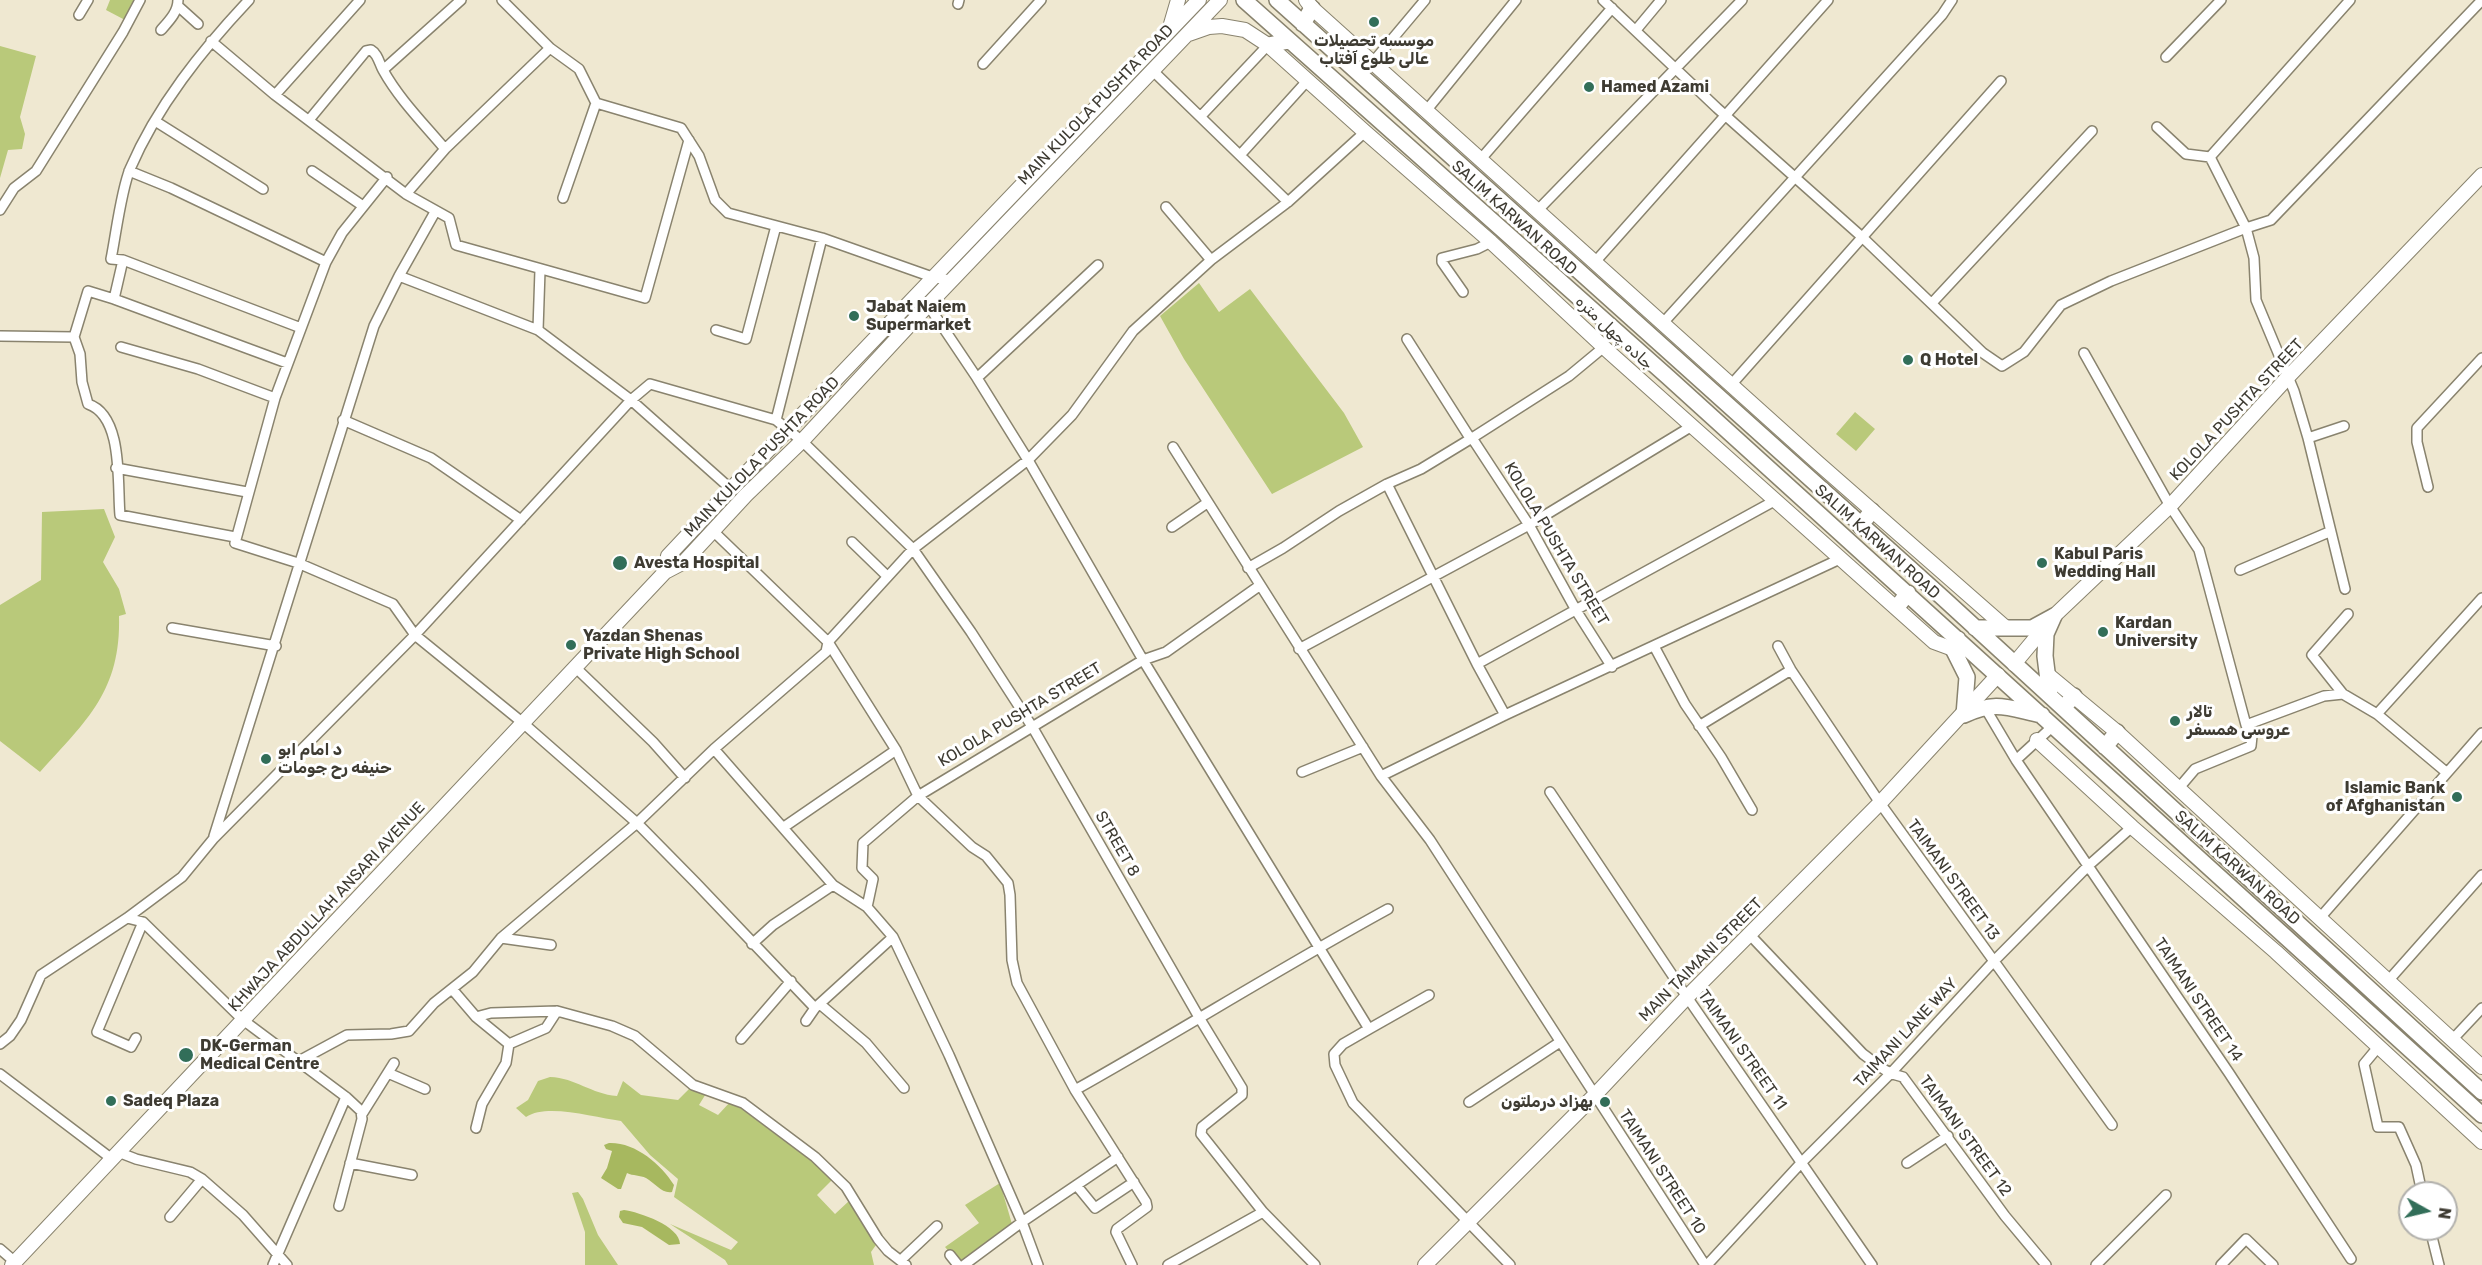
<!DOCTYPE html>
<meta charset="utf-8">
<style>
body{margin:0}
#map{position:relative;width:2482px;height:1265px;overflow:hidden;background:#efe8d1;font-family:Rubik,sans-serif}
canvas{display:block}
.north{position:absolute;left:2398px;top:1181px;width:60px;height:60px;box-sizing:border-box;background:#fff;border:2px solid #b2b1ad;border-radius:50%;rotate:98deg;font-size:16px;font-weight:700;line-height:24px;text-align:center;color:#3e3b32}
.north::after{content:'';display:block;margin:auto;width:21px;height:27px;background:#326e59;clip-path:polygon(50% 0,100% 100%,50% 72%,0 100%)}
</style>
<div id="map">
<canvas width="2482" height="1265"></canvas>
<div class="north">N</div>
</div>
<script>
const ctx = document.querySelector('canvas').getContext('2d');
ctx.lineJoin = 'round';
function fillPath(path, color) {
  ctx.fillStyle = color;
  ctx.fill(path, 'evenodd');
}
function trace(path, color, width, dash) {
  ctx.strokeStyle = color;
  ctx.lineWidth = width;
  ctx.lineCap = dash ? 'butt' : 'round';
  ctx.setLineDash(dash || []);
  ctx.stroke(path);
}
function label(font, color, halo, rows, align = 'center') {
  ctx.font = font + ' Rubik,"Noto Naskh Arabic",sans-serif';
  ctx.lineWidth = 6;
  ctx.setLineDash([]);
  ctx.textBaseline = 'middle';
  ctx.strokeStyle = halo;
  ctx.fillStyle = color;
  for (const [text, x, y, turn = 0] of rows) {
    ctx.save();
    ctx.translate(x, y);
    ctx.rotate((+turn || 0) * Math.PI / 180);
    ctx.textAlign = isNaN(turn) ? turn : align;
    if (halo) ctx.strokeText(text, 0, 0);
    ctx.fillText(text, 0, 0);
    ctx.restore();
  }
}
fillPath(new Path2D(`
 M 110,0 L 135,0 L 125,20 L 106,10 Z
 M 0,46 L 36,56 L 20,117 L 25,134 L 22,149 L 8,150 L 0,178 Z
 M 1199,283 L 1219,312 L 1250,289 L 1344,413 L 1363,447 L 1272,494 L 1184,359 L 1160,316 Z
 M 1855,412 L 1875,429 L 1856,451 L 1836,434 Z
 M 104,509 L 115,537 L 103,562 L 119,589 L 126,614 L 119,616 C 121,691 87,720 40,772 L 0,741 L 0,605 L 41,580 L 42,512 Z
 M 550,1077 C 576,1078 591,1094 617,1096 L 623,1081 L 641,1095 L 678,1100 L 692,1086 L 707,1092 L 699,1105 L 718,1115 L 731,1101 L 834,1178 L 817,1195 L 835,1214 L 849,1201 L 878,1238 L 876,1245 L 871,1252 L 874,1265 L 728,1265 L 725,1260 L 670,1224 L 731,1250 L 738,1242 L 674,1197 L 678,1179 L 650,1155 L 621,1121 C 595,1118 548,1103 526,1117 L 516,1108 L 528,1100 L 538,1081 Z
 M 1000,1183 L 1012,1224 L 960,1264 L 945,1247 L 979,1223 L 965,1205 Z
 M 578,1192 L 583,1199 L 598,1235 L 618,1265 L 585,1265 L 585,1232 L 572,1193 Z`), '#b9c97a');
fillPath(new Path2D(`
 M 609,1143 C 635,1142 661,1164 674,1185 L 672,1192 C 662,1194 655,1183 646,1178 C 640,1175 633,1176 627,1173 L 621,1189 L 618,1189 L 601,1178 L 607,1168 L 612,1151 L 606,1149 L 604,1145 Z
 M 624,1210 C 639,1212 680,1226 680,1244 L 669,1245 L 642,1227 L 623,1223 L 619,1217 L 620,1211 Z`), '#a7b85f');
const street = new Path2D(`
 M 502,0 L 550,48 L 579,69 L 596,103 L 681,128 L 699,156 L 715,200 L 728,213 L 822,238 L 935,278 L 952,280
 M 1603,0 L 1717,108 L 1862,237 L 1983,353 L 2002,366 L 2024,352 L 2061,305 L 2111,281 L 2246,228 L 2271,220 L 2482,0
 M 958,4 L 959,0
 M 178,6 L 198,24
 M 79,15 L 88,0
 M 161,30 C 169,21 178,12 178,0
 M 1636,30 L 1661,0
 M 211,41 L 275,95 L 406,194 L 449,218 L 456,245 L 645,298 L 689,140
 M 2166,57 L 2221,0
 M 1373,62 L 1425,0
 M 983,64 L 1041,0
 M 383,70 L 461,0
 M 1152,70 L 1288,202
 M 275,95 L 360,0
 M 1426,111 L 1516,0
 M 1201,116 L 1268,45
 M 309,120 L 366,51 L 371,50 C 378,54 379,63 383,70 C 399,99 424,124 445,149
 M 155,121 L 263,189
 M 2157,127 L 2186,154 L 2210,157 L 2350,0
 M 1241,154 L 1307,81
 M 2210,157 L 2246,228 L 2254,258 L 2256,300 L 2294,391 L 2308,438 L 2345,589
 M 1480,160 L 1612,8
 M 129,171 L 171,188 L 326,262
 M 312,171 L 363,206
 M 387,177 L 342,233 L 326,262 L 275,398 L 235,543 L 298,563 L 393,604 L 415,635 L 523,723 L 637,823 L 696,883 L 815,1008
 M 406,194 L 445,149 L 550,48
 M 563,198 L 596,103
 M 1166,207 L 1211,260
 M 0,210 L 14,188 L 36,171 L 123,32 L 140,0
 M 1537,211 L 1742,0
 M 123,260 L 301,328
 M 1595,262 L 1828,0
 M 540,270 L 538,330 L 631,400 L 731,489
 M 399,276 L 538,330
 M 1463,292 L 1442,262 L 1442,258 L 1477,249 L 1491,242
 M 114,299 L 287,363
 M 1932,303 L 2092,131
 M 928,305 L 977,378 L 1028,460 L 1143,660 L 1369,1029 L 1343,1044 L 1334,1054 L 1335,1065 L 1353,1103 L 1510,1265
 M 1663,323 L 1942,15 L 1952,0
 M 716,330 L 746,339 L 776,226
 M 0,336 L 74,337
 M 1407,339 L 1470,438
 M 121,347 L 198,369 L 275,398
 M 2084,353 L 2170,506 L 2199,550 L 2246,725 L 2252,736 L 2251,746 L 2195,769 L 2178,789
 M 977,378 L 1098,265
 M 1731,385 L 2001,81
 M 343,420 L 431,458 L 521,520
 M 776,420 L 822,238
 M 1472,438 L 1529,525 L 1577,612 L 1612,667
 M 2308,438 L 2344,426
 M 1173,447 L 1381,776 L 1430,840 L 1705,1265
 M 116,468 L 247,492
 M 1387,484 L 1477,664 L 1505,715
 M 2428,487 L 2417,442 L 2417,428 L 2482,358
 M 1172,527 L 1207,503
 M 713,531 L 828,642 L 896,750 L 918,796 L 972,847 L 986,856 L 1008,883 L 1010,895 L 1012,960 L 1017,983 L 1075,1090 L 1146,1202 L 1147,1207 L 1117,1229 L 1116,1232 L 1132,1265
 M 235,537 L 120,515 C 117,485 124,416 88,404 L 82,382 L 80,354 L 74,337 L 88,291 L 114,299 L 123,260 L 111,259 C 116,234 121,191 130,169 C 157,106 202,50 249,0
 M 852,542 L 887,576
 M 1248,568 L 1283,548 L 1339,511 L 1387,484 L 1421,469 L 1472,438 L 1569,376 L 1604,347
 M 2240,570 L 2329,532
 M 172,628 L 276,646
 M 1654,646 L 1685,704 L 1721,757 L 1752,810
 M 1778,646 L 1791,670 L 1880,803 L 2112,1125
 M 1299,649 L 1529,525 L 1692,426
 M 1477,664 L 1776,500
 M 576,668 L 653,742 L 685,778
 M 2343,694 L 2312,655 L 2348,614
 M 1984,706 L 2016,760 L 2229,1073 L 2351,1259
 M 2377,714 L 2482,598
 M 2246,725 L 2324,696 L 2343,694 L 2377,714 L 2446,772
 M 1699,726 L 1791,670
 M 714,749 L 833,885 L 867,907 L 893,937 L 949,1055 L 1022,1222 L 1038,1265
 M 2016,760 L 2053,726
 M 1302,772 L 1363,747
 M 1381,776 L 1505,715 L 1842,558
 M 1550,792 L 1687,997 L 1872,1265
 M 784,827 L 896,750
 M 214,836 L 374,326 L 399,276 L 435,212
 M 867,907 L 873,879 L 862,868 L 863,843 L 918,796 L 1143,660 L 1166,652 L 1259,586
 M 127,918 L 143,922 L 243,1020 L 346,1097 L 361,1111 L 362,1119 L 339,1206
 M 2319,919 L 2482,733
 M 1750,935 L 1863,1054 C 1877,1064 1885,1073 1903,1077 L 2005,1216 L 2046,1265
 M 501,938 L 551,945
 M 752,944 L 773,925 L 833,885
 M 2388,981 L 2482,875
 M 452,989 L 476,1017 L 509,1044
 M 821,1005 L 866,1043 L 904,1088
 M 476,1017 L 491,1013 L 557,1011 L 612,1026 L 635,1036 L 693,1085 L 743,1103 L 815,1157 L 846,1187 L 878,1239 L 888,1251 L 906,1265
 M 806,1021 L 815,1008 L 893,937
 M 1369,1029 L 1429,995
 M 136,1038 L 131,1047 L 97,1032 L 143,922
 M 741,1039 L 791,981
 M 2452,1040 L 2482,1008
 M 0,1044 L 10,1036 L 21,1020 L 41,975 L 127,918 L 182,877 L 214,838 L 415,635 L 631,400 L 650,384 L 776,420 L 802,441 L 913,549 L 971,632 L 1033,728 L 1200,1019 L 1242,1088 L 1242,1095 L 1202,1127 L 1201,1134 L 1263,1212 L 1315,1265
 M 509,1044 L 546,1028 L 557,1011
 M 2379,1046 L 2364,1064 L 2378,1127 L 2399,1127 L 2416,1165 L 2422,1193
 M 297,1062 L 347,1035 L 391,1034 L 409,1031 L 434,1003 L 473,972 L 501,938 L 637,823 L 714,749 L 826,652 L 828,642 L 913,549 L 1028,460 L 1072,415 L 1133,331 L 1211,260 L 1288,202 L 1365,132
 M 388,1073 L 425,1089
 M 0,1074 L 112,1159
 M 1075,1090 C 1180,1031 1282,967 1388,909
 M 1469,1102 L 1560,1042
 M 362,1114 L 394,1063
 M 476,1128 L 482,1104 L 506,1063 L 509,1044
 M 118,1152 L 136,1159 L 190,1172 L 202,1179 L 243,1215 L 287,1265
 M 350,1163 L 412,1175
 M 1907,1163 L 1948,1136
 M 1077,1186 L 1095,1208 L 1134,1182
 M 170,1217 L 202,1179
 M 2430,1229 L 2439,1265
 M 0,1249 L 15,1262
 M 950,1255 L 958,1265
 M 901,1260 L 937,1226
 M 273,1265 L 346,1097
 M 964,1265 L 1022,1222 L 1118,1157
 M 1168,1265 L 1263,1212
 M 1707,1265 L 1802,1162 L 1890,1074 L 1993,962 L 2088,866 L 2132,827
 M 2096,1265 L 2166,1195
 M 2221,1265 L 2246,1239 L 2273,1265`);
const secondary = new Path2D(`
 M 1306,0 L 1312,8 L 1818,463 L 2005,627
 M 1171,24 L 1178,0
 M 1189,34 L 1209,27 L 1222,26 L 1245,30 L 1268,45 L 1365,132 L 1491,242 L 1609,352 L 1934,642 L 1953,649
 M 665,572 L 668,556 L 731,489 L 1199,0
 M 2014,664 L 2054,616 L 2170,506 L 2288,377 L 2482,175
 M 2047,674 L 2117,732 L 2482,1067
 M 2037,740 L 2132,827 L 2276,952 L 2482,1142
 M 12,1265 L 665,572 L 684,562 L 746,495 L 802,441 L 928,305 L 1220,0
 M 1425,1265 L 1594,1096 L 1687,997 L 1880,803 L 1998,675`);
const primary = new Path2D(`
 M 1244,0 L 1668,377 L 2482,1115
 M 1277,0 L 1943,598 L 2482,1092
 M 1303,24 L 1312,8
 M 1268,45 L 1289,41
 M 1860,526 L 1872,511
 M 1897,607 L 1908,593
 M 1975,628 L 2032,628 L 2054,616
 M 1958,639 L 1953,649 L 1967,677 L 1964,715
 M 2050,696 L 2045,656 L 2046,634 L 2054,616
 M 2063,708 L 2074,696
 M 1964,715 C 1996,700 2008,708 2042,715
 M 2105,747 L 2117,732`);
trace(street, '#89836e', 12);
trace(secondary, '#89836e', 16);
trace(primary, '#89836e', 18);
trace(street, '#fff', 9);
trace(secondary, '#fff', 14);
trace(primary, '#fff', 15);
for (const [x, y, r, color] of [
 [1374,22,6,"#326e59"],
 [1589,87,6,"#326e59"],
 [854,316,6,"#326e59"],
 [1908,360,6,"#326e59"],
 [620,563,8,"#326e59"],
 [2042,563,6,"#326e59"],
 [2103,632,6,"#326e59"],
 [571,645,6,"#326e59"],
 [2175,721,6,"#326e59"],
 [266,759,6,"#326e59"],
 [2457,797,6,"#326e59"],
 [186,1055,8,"#326e59"],
 [111,1101,6,"#326e59"],
 [1605,1102,6,"#326e59"]
]) {
  const dot = new Path2D();
  dot.arc(x, y, r, 0, 2 * Math.PI);
  ctx.fillStyle = color;
  ctx.fill(dot);
  trace(dot, '#fff', 2);
}
label('bold 16px', '#3e3b32', '#fff', [
 ["موسسه تحصیلات",1374,41,"center"],
 ["عالی طلوع آفتاب",1374,59,"center"],
 ["Hamed Azami",1601,87],
 ["Jabat Naiem",866,307],
 ["Supermarket",866,325],
 ["Q Hotel",1920,360],
 ["Kabul Paris",2054,554],
 ["Wedding Hall",2054,572],
 ["Avesta Hospital",634,563],
 ["Kardan",2115,623],
 ["University",2115,641],
 ["Yazdan Shenas",583,636],
 ["Private High School",583,654],
 ["تالار",2187,712],
 ["عروسی همسفر",2187,730],
 ["د امام ابو",278,750],
 ["حنیفه رح جومات",278,768],
 ["Islamic Bank",2445,788,"right"],
 ["of Afghanistan",2445,806,"right"],
 ["DK-German",200,1046],
 ["Medical Centre",200,1064],
 ["Sadeq Plaza",123,1101],
 ["بهزاد درملتون",1593,1102,"right"]
], 'left');
label('16px', '#3e3b32', '#fff', [
 ["MAIN KULOLA PUSHTA ROAD",1096,105,-46],
 ["SALIM KARWAN ROAD",1514,218,42],
 ["جاده چهل متره",1614,333,43],
 ["KOLOLA PUSHTA STREET",2237,410,-47],
 ["MAIN KULOLA PUSHTA ROAD",762,457,-46],
 ["SALIM KARWAN ROAD",1877,542,42],
 ["KOLOLA PUSHTA STREET",1556,544,59],
 ["KOLOLA PUSHTA STREET",1020,715,-31],
 ["STREET 8",1117,844,60],
 ["SALIM KARWAN ROAD",2237,868,42],
 ["TAIMANI STREET 13",1953,880,54],
 ["KHWAJA ABDULLAH ANSARI AVENUE",327,907,-47],
 ["MAIN TAIMANI STREET",1701,960,-45],
 ["TAIMANI STREET 14",2198,1000,56],
 ["TAIMANI LANE WAY",1906,1033,-47],
 ["TAIMANI STREET 11",1742,1050,55],
 ["TAIMANI STREET 12",1965,1136,54],
 ["TAIMANI STREET 10",1662,1172,57]
]);
</script>
